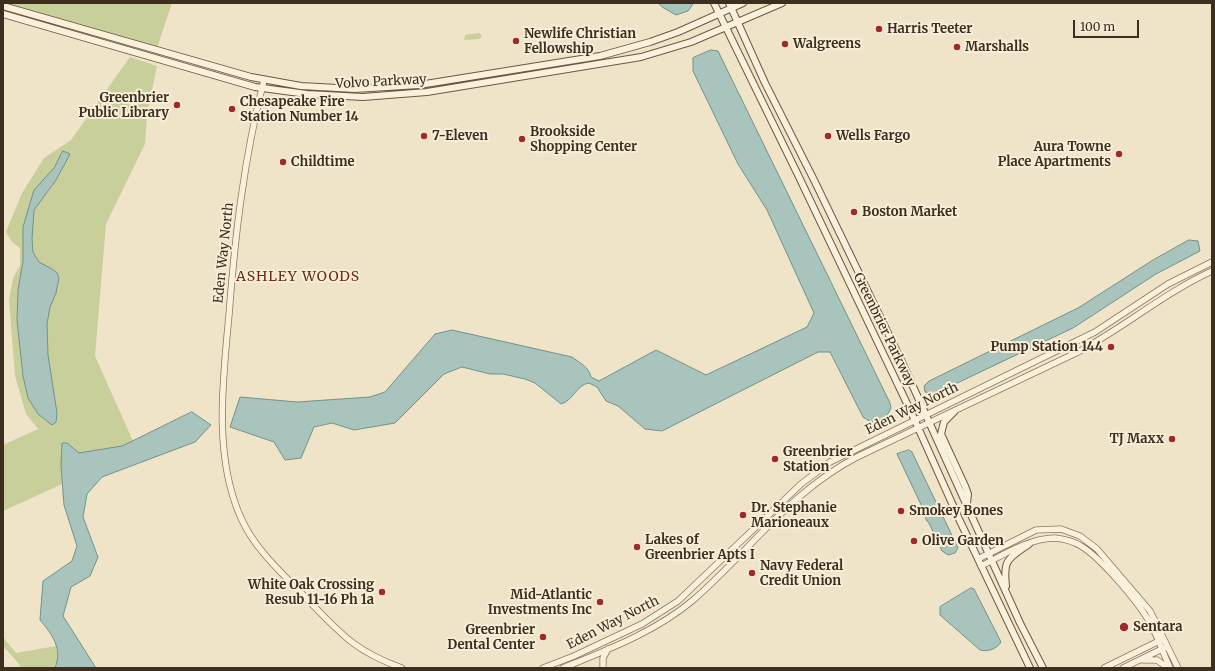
<!DOCTYPE html>
<style>
body{margin:0}
#map{position:relative;width:1215px;height:671px;overflow:hidden;background:#f0e4c8;font-family:Merriweather,serif}
canvas{display:block}
.frame{position:absolute;inset:0;border:4px solid #3d2e20;pointer-events:none}
.scale{position:absolute;left:1073px;top:20px;width:66px;height:18px;box-sizing:border-box;border:2px solid #3d2e20;border-top:0;padding-left:5px;font-size:12px;line-height:14px;white-space:nowrap;color:#3d2e20;-webkit-text-stroke:3px #f7eed8;paint-order:stroke}
</style>
<div id="map">
<canvas width="1215" height="671"></canvas>
<div class="frame"></div>
<div class="scale">100 m</div>
</div>
<script>
const ctx = document.querySelector('canvas').getContext('2d');
ctx.lineJoin = 'round';
function fillPath(path, color) {
  ctx.fillStyle = color;
  ctx.fill(path, 'evenodd');
}
function trace(path, color, width, dash) {
  ctx.strokeStyle = color;
  ctx.lineWidth = width;
  ctx.lineCap = dash ? 'butt' : 'round';
  ctx.setLineDash(dash || []);
  ctx.stroke(path);
}
function label(font, color, halo, rows, align = 'center') {
  ctx.font = font + ' Merriweather,serif';
  ctx.lineWidth = 4;
  ctx.setLineDash([]);
  ctx.textBaseline = 'middle';
  ctx.strokeStyle = halo;
  ctx.fillStyle = color;
  for (const [text, x, y, turn = 0] of rows) {
    ctx.save();
    ctx.translate(x, y);
    ctx.rotate((+turn || 0) * Math.PI / 180);
    ctx.textAlign = isNaN(turn) ? turn : align;
    if (halo) ctx.strokeText(text, 0, 0);
    ctx.fillText(text, 0, 0);
    ctx.restore();
  }
}
fillPath(new Path2D(`
 M 5,3 L 172,3 L 157,48 Z
 M 479,33 L 482,36 L 480,39 L 464,40 L 465,35 Z
 M 130,57 L 157,66 L 147,114 L 145,144 L 106,224 L 95,356 L 137,450 L 3,511 L 3,445 L 38,429 L 26,414 L 15,376 L 9,300 L 13,278 L 20,265 L 20,248 L 12,242 L 6,232 L 22,193 L 44,158 L 71,140 Z
 M 3,637 L 16,653 L 56,646 L 58,660 L 55,668 L 20,668 L 19,664 L 3,646 Z`), '#c9cf9b');
const water = new Path2D(`
 M 659,3 L 693,3 L 693,4 L 688,11 L 676,15 L 662,7 Z
 M 711,50 L 718,51 L 890,403 L 891,408 L 885,419 L 871,422 L 863,417 L 830,352 L 818,352 L 662,431 L 645,429 L 618,406 L 606,401 L 597,387 L 589,383 C 576,385 573,401 561,404 L 535,383 L 525,379 L 503,374 L 490,374 L 462,367 L 444,374 L 395,423 L 354,430 L 332,423 L 314,427 L 301,458 L 285,460 L 274,442 L 230,427 L 240,397 L 297,402 L 370,397 L 385,392 L 435,334 L 452,330 L 572,357 C 580,363 589,367 591,377 L 599,381 L 656,350 L 706,375 L 807,327 L 814,313 L 767,210 L 738,164 L 693,71 L 693,58 Z
 M 63,151 L 70,154 L 56,180 L 34,210 L 32,239 L 33,252 L 39,262 L 52,269 L 57,273 L 59,278 L 56,293 L 50,307 L 47,324 L 48,355 L 57,413 L 56,422 L 52,425 L 38,414 L 28,398 L 23,376 L 17,320 L 18,290 L 23,261 L 23,227 L 34,190 L 54,168 Z
 M 1189,240 L 1198,241 L 1200,251 L 1156,274 L 1073,328 L 934,394 L 925,392 L 924,386 L 929,381 L 1078,308 L 1153,260 Z
 M 192,412 L 211,425 L 195,442 L 102,477 L 87,494 L 83,517 L 98,557 L 90,576 L 71,587 L 63,616 L 96,668 L 55,668 C 63,649 52,634 40,620 L 43,581 L 72,561 L 77,546 L 64,505 L 61,466 L 62,443 L 67,443 L 79,453 L 122,446 Z
 M 909,450 L 912,452 L 958,548 L 955,553 L 948,555 L 942,551 L 929,523 L 926,520 L 925,513 L 897,454 Z
 M 971,588 L 974,589 L 1001,642 C 997,649 988,652 980,650 L 940,615 L 940,607 Z`);
fillPath(water, '#a9c4bc');
trace(water, '#6f938a', 1);
const tertiary = new Path2D(`
 M 264,80 C 244,158 235,236 229,315 C 223,380 213,456 241,518 C 255,550 284,575 308,600 C 341,634 356,652 402,668
 M 978,559 L 1036,530 L 1061,529 L 1080,536 L 1097,549 L 1150,611 L 1178,668
 M 981,566 C 1003,555 1030,538 1055,538 C 1065,539 1073,541 1081,546 C 1101,558 1139,603 1150,623 C 1158,637 1163,653 1170,668
 M 1143,660 L 1157,660 L 1168,668
 M 543,668 L 574,656 L 642,624 L 678,601 L 801,484 L 830,462 L 1095,332 L 1168,284 L 1212,262
 M 563,668 C 607,650 655,632 692,601 C 748,553 791,490 859,456 L 1078,352 C 1125,327 1164,293 1212,271
 M 603,668 L 603,658 L 608,649
 M 1104,668 L 1161,640
 M 1123,668 L 1164,648`);
const secondary = new Path2D(`
 M 714,3 L 799,177 L 912,414 L 959,519 L 1030,668
 M 729,3 L 765,83 L 814,180 L 901,360 L 1020,623 L 1043,668
 M 3,6 L 251,77 L 301,86 L 355,89 L 419,85 L 600,56 L 650,42 L 678,32 L 743,3
 M 3,14 L 255,87 L 307,94 L 363,97 L 427,92 L 641,57 L 691,42 L 782,3
 M 954,412 L 944,422 L 941,434 L 965,486 L 968,494 L 967,503
 M 1006,586 C 1003,559 1008,559 1029,544`);
trace(tertiary, '#8d765c', 7);
trace(secondary, '#6f573f', 8);
trace(tertiary, '#faf1dc', 5.5);
trace(secondary, '#faf1dc', 6);
for (const [x, y, r, color] of [
 [879,29,4,"#9e2a2b"],
 [516,41,4,"#9e2a2b"],
 [785,44,4,"#9e2a2b"],
 [957,47,4,"#9e2a2b"],
 [177,105,4,"#9e2a2b"],
 [232,109,4,"#9e2a2b"],
 [424,136,4,"#9e2a2b"],
 [828,136,4,"#9e2a2b"],
 [522,139,4,"#9e2a2b"],
 [1119,154,4,"#9e2a2b"],
 [283,162,4,"#9e2a2b"],
 [854,212,4,"#9e2a2b"],
 [1111,347,4,"#9e2a2b"],
 [1172,439,4,"#9e2a2b"],
 [775,459,4,"#9e2a2b"],
 [901,511,4,"#9e2a2b"],
 [743,515,4,"#9e2a2b"],
 [914,541,4,"#9e2a2b"],
 [637,547,4,"#9e2a2b"],
 [752,573,4,"#9e2a2b"],
 [382,592,4,"#9e2a2b"],
 [600,602,4,"#9e2a2b"],
 [1124,627,5,"#9e2a2b"],
 [543,637,4,"#9e2a2b"]
]) {
  const dot = new Path2D();
  dot.arc(x, y, r, 0, 2 * Math.PI);
  ctx.fillStyle = color;
  ctx.fill(dot);
  trace(dot, '#f7eed8', 1.5);
}
label('bold 13px', '#3d2e20', '#f7eed8', [
 ["Harris Teeter",887,29],
 ["Newlife Christian",524,34],
 ["Fellowship",524,49],
 ["Walgreens",793,44],
 ["Marshalls",965,47],
 ["Greenbrier",169,98,"right"],
 ["Public Library",169,113,"right"],
 ["Chesapeake Fire",240,102],
 ["Station Number 14",240,117],
 ["Brookside",530,132],
 ["Shopping Center",530,147],
 ["7-Eleven",432,136],
 ["Wells Fargo",836,136],
 ["Aura Towne",1111,147,"right"],
 ["Place Apartments",1111,162,"right"],
 ["Childtime",291,162],
 ["Boston Market",862,212],
 ["Pump Station 144",1103,347,"right"],
 ["TJ Maxx",1164,439,"right"],
 ["Greenbrier",783,452],
 ["Station",783,467],
 ["Dr. Stephanie",751,508],
 ["Marioneaux",751,523],
 ["Smokey Bones",909,511],
 ["Lakes of",645,540],
 ["Greenbrier Apts I",645,555],
 ["Olive Garden",922,541],
 ["Navy Federal",760,566],
 ["Credit Union",760,581],
 ["White Oak Crossing",374,585,"right"],
 ["Resub 11-16 Ph 1a",374,600,"right"],
 ["Mid-Atlantic",592,595,"right"],
 ["Investments Inc",592,610,"right"],
 ["Sentara",1133,627],
 ["Greenbrier",535,630,"right"],
 ["Dental Center",535,645,"right"]
], 'left');
label('13px', '#3d2e20', '#f7eed8', [
 ["Volvo Parkway",381,82,-3],
 ["Eden Way North",224,253,-84],
 ["Greenbrier Parkway",884,330,64],
 ["Eden Way North",912,409,-26],
 ["Eden Way North",613,623,-27]
]);
ctx.letterSpacing = '1px';
label('14px', '#6b2e1e', '#f7eed8', [
 ["ASHLEY WOODS",298,277]
]);
ctx.letterSpacing = '0px';
</script>
